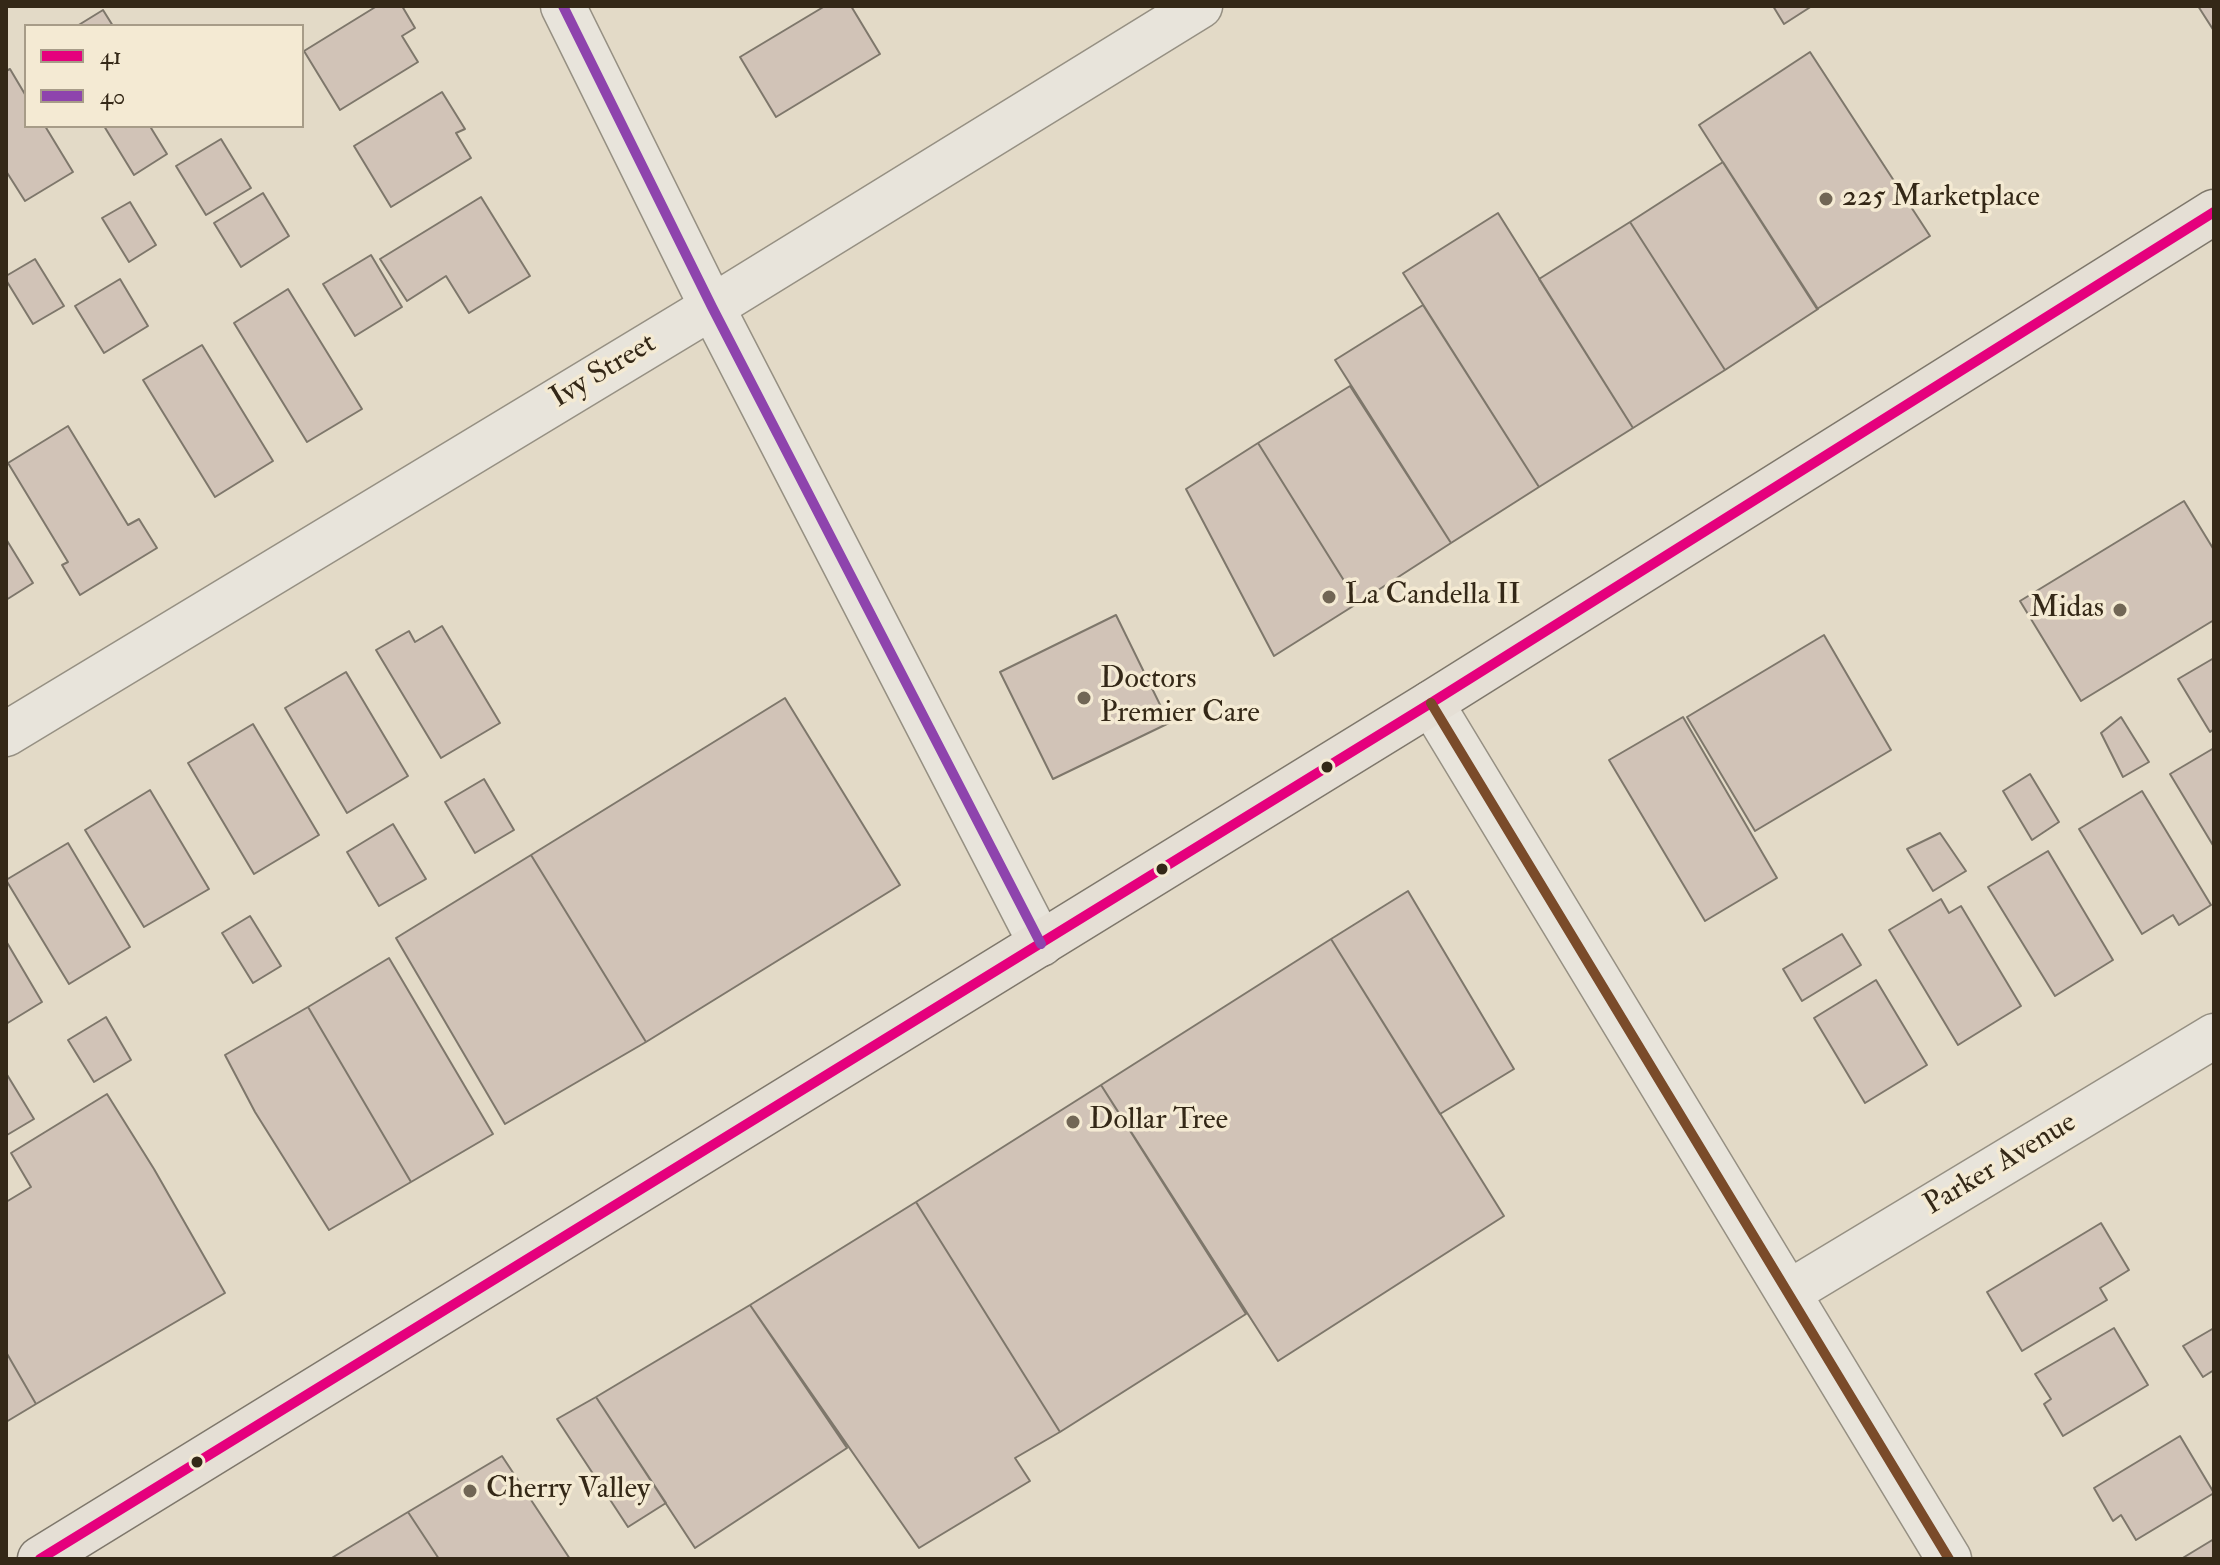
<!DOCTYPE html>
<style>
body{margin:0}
#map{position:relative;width:2220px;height:1565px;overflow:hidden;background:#e3dac7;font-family:"IM FELL Double Pica",serif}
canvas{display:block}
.frame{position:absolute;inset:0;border:8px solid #342817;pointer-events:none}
.legend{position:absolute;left:24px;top:24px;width:280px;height:104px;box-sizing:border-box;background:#f4ead3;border:2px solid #a79c88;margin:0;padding:10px 14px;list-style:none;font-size:24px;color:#342817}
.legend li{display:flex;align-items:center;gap:16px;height:40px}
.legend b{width:40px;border:2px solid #a79c88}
</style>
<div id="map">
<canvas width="2220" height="1565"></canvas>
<div class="frame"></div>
<ul class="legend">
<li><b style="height:10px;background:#e5007d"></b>41</li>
<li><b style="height:10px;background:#8e44ad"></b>40</li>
</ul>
</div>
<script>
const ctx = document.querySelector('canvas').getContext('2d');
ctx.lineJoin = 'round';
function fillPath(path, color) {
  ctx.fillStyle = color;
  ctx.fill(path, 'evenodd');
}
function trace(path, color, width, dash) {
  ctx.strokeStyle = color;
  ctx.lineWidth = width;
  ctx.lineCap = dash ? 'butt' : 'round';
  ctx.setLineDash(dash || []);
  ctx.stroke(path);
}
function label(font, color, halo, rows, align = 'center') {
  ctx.font = font + ' "IM FELL Double Pica",serif';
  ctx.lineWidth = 7;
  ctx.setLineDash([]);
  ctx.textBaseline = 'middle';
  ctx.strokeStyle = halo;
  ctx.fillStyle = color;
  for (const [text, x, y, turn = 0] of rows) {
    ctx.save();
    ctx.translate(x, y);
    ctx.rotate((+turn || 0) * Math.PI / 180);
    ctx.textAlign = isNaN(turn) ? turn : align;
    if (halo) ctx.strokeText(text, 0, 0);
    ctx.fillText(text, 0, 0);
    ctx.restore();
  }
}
const building = new Path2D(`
 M 377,6 L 402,6 L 415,28 L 402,36 L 418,62 L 340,110 L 304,51 Z
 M 825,6 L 851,6 L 880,54 L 776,117 L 740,57 Z
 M 1773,6 L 1812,6 L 1784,24 Z
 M 2198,6 L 2214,6 L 2214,31 Z
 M 103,10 L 113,26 L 77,26 Z
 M 1810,52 L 1930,236 L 1817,309 L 1699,125 Z
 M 10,69 L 26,96 L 26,126 L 45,126 L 73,172 L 25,201 L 6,171 L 6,71 Z
 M 442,92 L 465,129 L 456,133 L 471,158 L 391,207 L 354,146 Z
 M 104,126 L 154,126 L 151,128 L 167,154 L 134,175 Z
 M 221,139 L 251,188 L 206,215 L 176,166 Z
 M 1723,162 L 1818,309 L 1725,370 L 1630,222 Z
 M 263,193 L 289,236 L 241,267 L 214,223 Z
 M 481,197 L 530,276 L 469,313 L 446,276 L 407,301 L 380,259 Z
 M 130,202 L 156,245 L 129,262 L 102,218 Z
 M 1498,213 L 1633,428 L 1539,487 L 1403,273 Z
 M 1630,222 L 1725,370 L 1633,428 L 1539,279 Z
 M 371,255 L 402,307 L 355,336 L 323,284 Z
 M 35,259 L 64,306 L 33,324 L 6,280 L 6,276 Z
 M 120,279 L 148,326 L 104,353 L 75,306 Z
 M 288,289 L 362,409 L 307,442 L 234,323 Z
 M 1423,305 L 1539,487 L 1451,543 L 1335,360 Z
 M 202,345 L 273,461 L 215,497 L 143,380 Z
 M 1350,386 L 1451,543 L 1358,603 L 1258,443 Z
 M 68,426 L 128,525 L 139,519 L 157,548 L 80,595 L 62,565 L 68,562 L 8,463 Z
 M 1258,443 L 1358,603 L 1274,656 L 1186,489 Z
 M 2184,501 L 2214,550 L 2214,620 L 2081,701 L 2020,601 Z
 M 6,539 L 33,583 L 6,600 Z
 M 1116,615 L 1169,723 L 1053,779 L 1000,672 Z
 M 442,626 L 500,723 L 441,758 L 376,650 L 409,631 L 415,642 Z
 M 1824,635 L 1891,750 L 1755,831 L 1687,717 Z
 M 2214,658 L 2214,729 L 2210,732 L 2178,679 Z
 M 346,672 L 408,776 L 347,813 L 285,708 Z
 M 785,698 L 900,885 L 646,1042 L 531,855 Z
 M 1683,717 L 1777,878 L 1705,921 L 1609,760 Z
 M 2121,717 L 2149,762 L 2123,777 L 2101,733 Z
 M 253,724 L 319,835 L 254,874 L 188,763 Z
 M 2214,748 L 2214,847 L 2170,774 Z
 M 2030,774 L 2059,822 L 2032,840 L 2003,791 Z
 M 484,779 L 514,830 L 475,853 L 445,802 Z
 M 150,790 L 209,889 L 144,927 L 85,830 Z
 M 2142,791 L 2211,905 L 2179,925 L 2173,915 L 2142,934 L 2079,829 Z
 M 393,824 L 426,879 L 379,906 L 347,852 Z
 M 1940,833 L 1966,871 L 1933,891 L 1907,849 Z
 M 68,843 L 130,947 L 69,984 L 6,880 Z
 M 2048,851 L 2113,960 L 2055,996 L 1988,887 Z
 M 531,855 L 646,1042 L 505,1124 L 396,938 Z
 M 1408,891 L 1514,1069 L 1440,1114 L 1331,939 Z
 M 1941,899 L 1949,913 L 1961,906 L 2021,1006 L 1958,1045 L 1889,930 Z
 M 250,916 L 281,966 L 253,983 L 222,933 Z
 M 1842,934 L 1861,965 L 1802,1001 L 1783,969 Z
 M 1331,939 L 1504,1216 L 1278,1361 L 1101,1085 Z
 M 6,941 L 42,1002 L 6,1024 Z
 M 389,958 L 493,1134 L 411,1182 L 308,1007 Z
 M 1876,980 L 1927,1065 L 1865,1103 L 1814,1018 Z
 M 308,1007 L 411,1182 L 329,1230 L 255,1112 L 225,1055 Z
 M 106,1017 L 131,1060 L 94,1082 L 68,1040 Z
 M 6,1073 L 34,1119 L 7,1135 L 6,1133 Z
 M 1101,1085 L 1246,1314 L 1060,1432 L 916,1202 Z
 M 107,1094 L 154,1169 L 225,1293 L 36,1404 L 6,1352 L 6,1202 L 31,1187 L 11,1153 Z
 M 916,1202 L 1060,1432 L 1015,1458 L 1030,1481 L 919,1548 L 750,1305 Z
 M 2101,1223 L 2129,1270 L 2100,1288 L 2107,1300 L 2022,1351 L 1987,1292 Z
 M 750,1305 L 847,1448 L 695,1548 L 596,1397 Z
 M 2114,1328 L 2148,1385 L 2063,1436 L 2044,1404 L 2051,1399 L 2035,1374 Z
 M 2214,1328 L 2214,1370 L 2203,1377 L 2183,1346 Z
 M 6,1352 L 36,1404 L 6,1422 Z
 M 596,1397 L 666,1503 L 628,1527 L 557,1419 Z
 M 2180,1436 L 2214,1493 L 2136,1540 L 2121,1515 L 2113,1521 L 2094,1488 Z
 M 502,1456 L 570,1559 L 439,1559 L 408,1512 Z
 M 408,1512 L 439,1559 L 330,1559 Z
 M 2214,1539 L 2214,1559 L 2181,1559 Z`);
fillPath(building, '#d1c3b7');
trace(building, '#7e776b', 2);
const minor = new Path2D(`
 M 563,6 L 712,307 L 1041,944
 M 1431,703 L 1949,1559
 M 6,734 L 712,307 L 1200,6
 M 1788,1293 L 2214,1036`);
const primary = new Path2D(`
 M 40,1559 L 1431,703 L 2214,212`);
trace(minor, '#969083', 47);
trace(primary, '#7e776b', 47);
trace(minor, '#e8e4db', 44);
trace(primary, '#e5dfd5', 44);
trace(new Path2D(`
 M 40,1559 L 1431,703 L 2214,212`), '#e5007d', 10);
trace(new Path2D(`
 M 563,6 L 712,307 L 1041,944`), '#8e44ad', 10);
trace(new Path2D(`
 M 1431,703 L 1949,1559`), '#7a4b2a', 10);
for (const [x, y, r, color] of [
 [1826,199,8,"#716655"],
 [1329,597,8,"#716655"],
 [2120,610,8,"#716655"],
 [1084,698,8,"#716655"],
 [1327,767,7,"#342817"],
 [1162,869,7,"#342817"],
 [1073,1122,8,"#716655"],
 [197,1462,7,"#342817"],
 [470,1491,8,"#716655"]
]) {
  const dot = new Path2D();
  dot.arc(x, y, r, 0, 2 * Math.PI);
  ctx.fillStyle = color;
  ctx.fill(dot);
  trace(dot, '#f4ead3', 3);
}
label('30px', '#342817', '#f4ead3', [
 ["225 Marketplace",1842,199],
 ["La Candella II",1345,597],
 ["Midas",2104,610,"right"],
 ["Doctors",1100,681],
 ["Premier Care",1100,715],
 ["Dollar Tree",1089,1122],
 ["Cherry Valley",486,1491]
], 'left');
label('30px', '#342817', '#f4ead3', [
 ["Ivy Street",604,372,-31],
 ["Parker Avenue",2001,1165,-31]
]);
</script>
